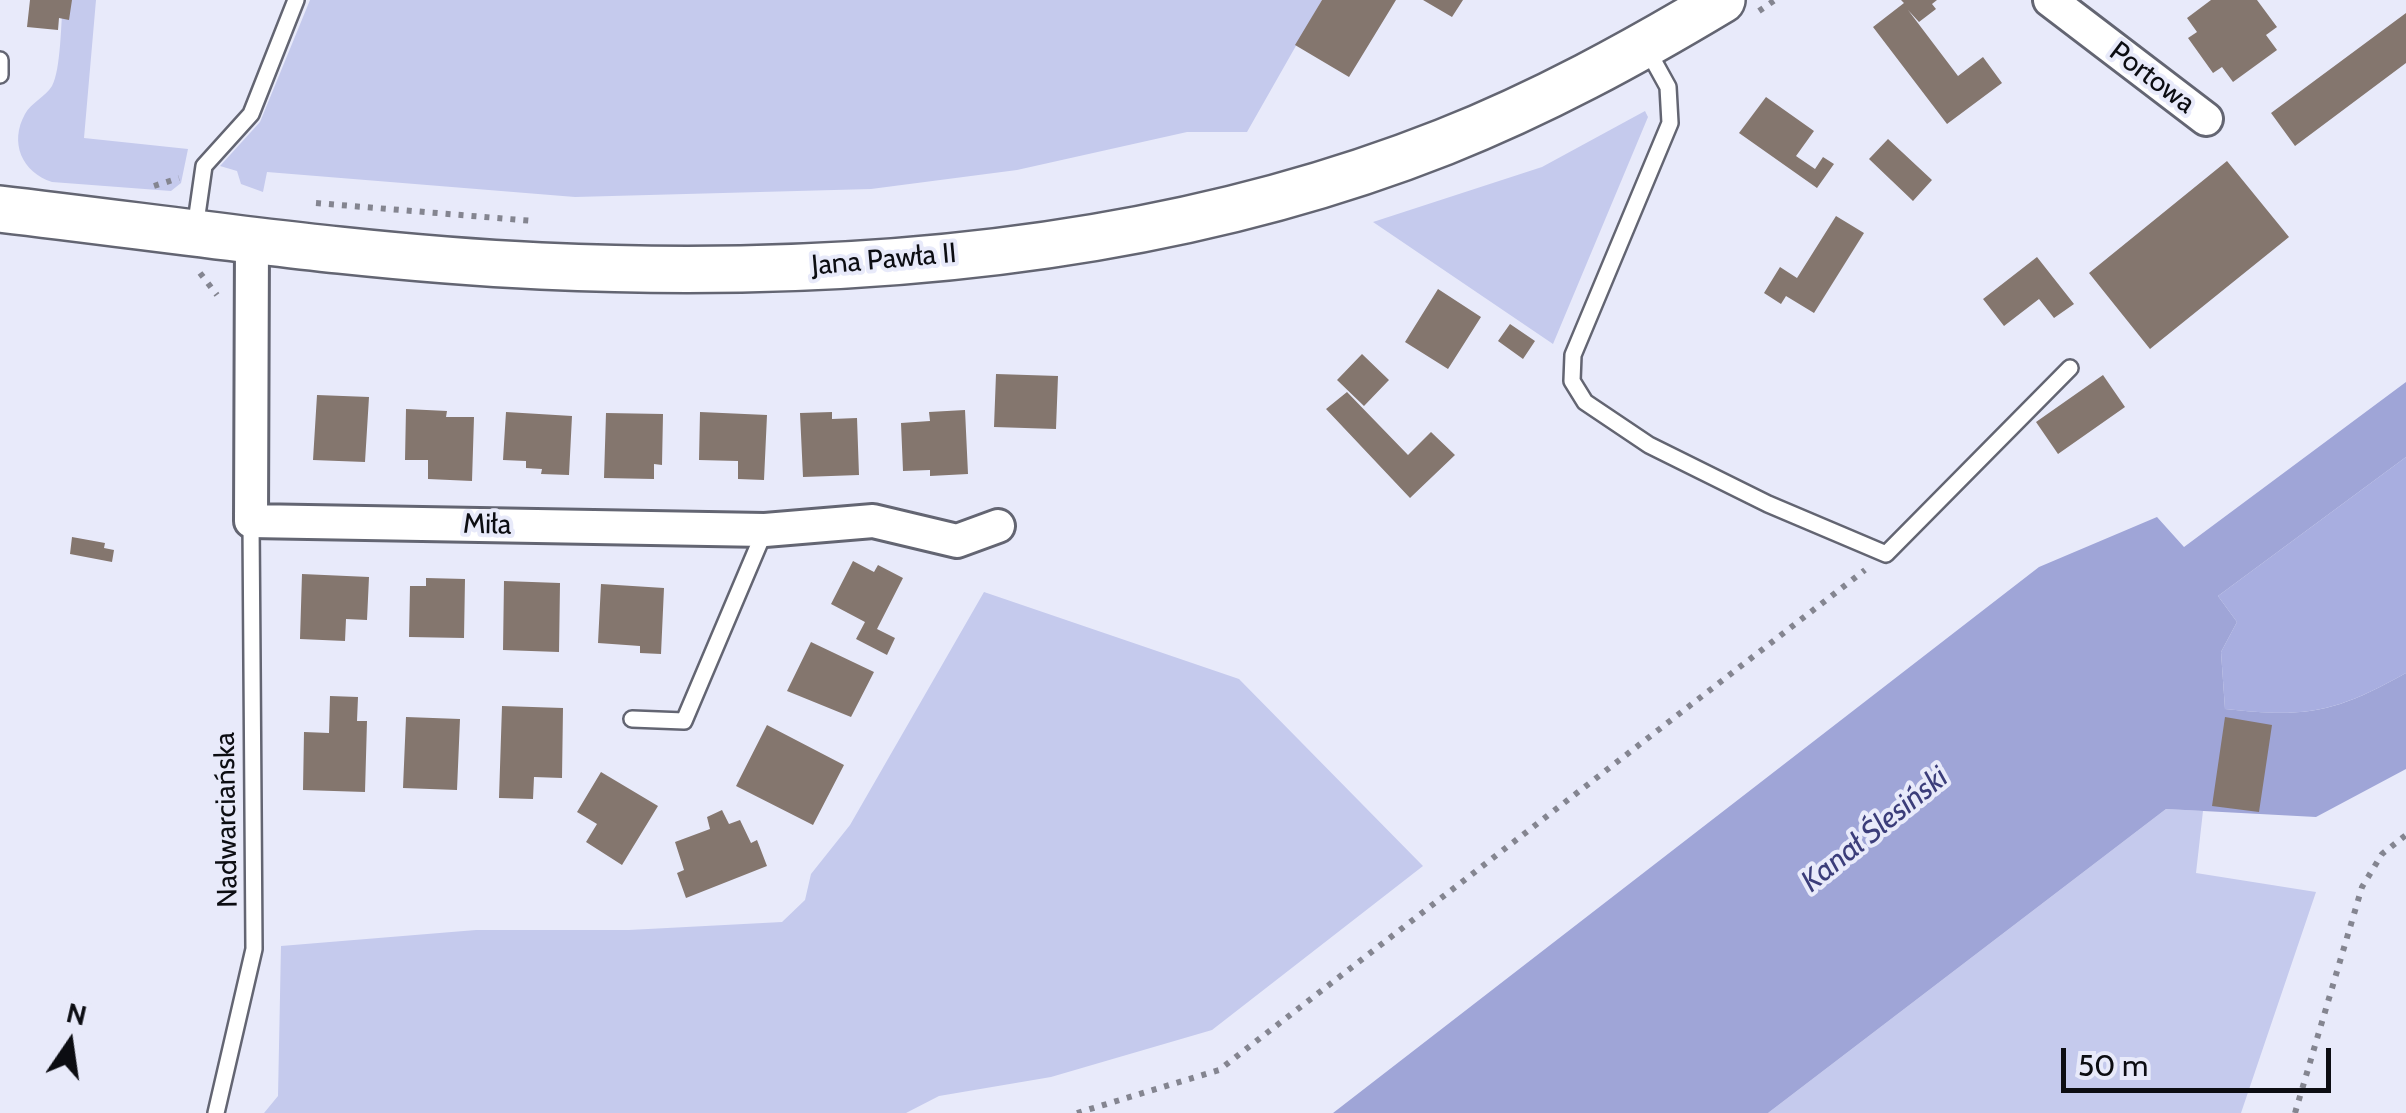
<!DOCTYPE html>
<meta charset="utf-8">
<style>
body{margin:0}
#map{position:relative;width:2406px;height:1113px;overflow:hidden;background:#e8eafa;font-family:Cabin,sans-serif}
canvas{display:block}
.north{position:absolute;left:20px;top:993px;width:100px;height:100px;-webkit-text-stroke:8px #e8eafa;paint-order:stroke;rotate:13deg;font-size:28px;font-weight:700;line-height:40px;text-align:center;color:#0c0d12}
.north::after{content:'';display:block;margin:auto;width:35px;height:45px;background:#0c0d12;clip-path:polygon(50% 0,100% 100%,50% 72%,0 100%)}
.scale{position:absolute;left:2061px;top:1048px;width:270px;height:45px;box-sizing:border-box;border:5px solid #0c0d12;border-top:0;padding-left:12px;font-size:30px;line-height:35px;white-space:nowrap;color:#0c0d12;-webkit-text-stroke:8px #e8eafa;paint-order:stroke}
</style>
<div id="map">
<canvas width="2406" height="1113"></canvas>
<div class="north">N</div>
<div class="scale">50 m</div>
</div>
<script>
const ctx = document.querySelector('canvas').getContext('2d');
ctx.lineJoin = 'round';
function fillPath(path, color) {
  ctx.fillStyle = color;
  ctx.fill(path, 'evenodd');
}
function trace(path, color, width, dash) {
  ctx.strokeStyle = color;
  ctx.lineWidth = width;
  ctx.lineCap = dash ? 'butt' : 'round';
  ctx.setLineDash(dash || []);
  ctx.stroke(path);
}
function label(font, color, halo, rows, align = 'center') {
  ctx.font = font + ' Cabin,sans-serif';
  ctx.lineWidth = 8;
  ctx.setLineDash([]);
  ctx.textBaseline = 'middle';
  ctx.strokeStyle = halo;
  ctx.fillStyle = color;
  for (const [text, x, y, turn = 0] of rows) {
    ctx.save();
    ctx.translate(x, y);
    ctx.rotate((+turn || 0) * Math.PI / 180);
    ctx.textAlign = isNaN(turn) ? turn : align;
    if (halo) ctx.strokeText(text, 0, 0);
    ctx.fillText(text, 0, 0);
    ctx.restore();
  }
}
fillPath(new Path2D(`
 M 63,0 L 96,0 L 84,138 L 188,149 L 181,183 L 171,191 L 52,182 C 22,172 9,143 25,114 C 31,103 45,97 52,86 C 61,70 61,20 63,0 Z
 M 310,0 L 1322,0 L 1247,132 L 1187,132 L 1017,170 L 871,189 L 575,197 L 267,172 L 263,192 L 241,184 L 237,171 L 220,166 L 260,122 Z
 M 1645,111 L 1648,117 L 1553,344 L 1373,222 L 1542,167 Z
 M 984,592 L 1239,679 L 1423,866 L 1212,1030 L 1051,1077 L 939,1096 L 906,1113 L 264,1113 L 278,1096 L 281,946 L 476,930 L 629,930 L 782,922 L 805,900 L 811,874 L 850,825 Z
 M 2166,809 L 2203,811 L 2196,873 L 2316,892 L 2241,1113 L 1768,1113 Z`), '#c5caed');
fillPath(new Path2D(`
 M 2406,457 L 2406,673 C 2335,713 2305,718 2225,709 L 2221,652 L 2237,622 L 2218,596 Z`), '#a8aee0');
fillPath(new Path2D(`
 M 2406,382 L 2406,457 L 2218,596 L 2237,622 L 2221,652 L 2225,709 C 2306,718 2335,713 2406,673 L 2406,769 L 2316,817 L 2166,809 L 1768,1113 L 1333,1113 L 2039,567 L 2157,517 L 2184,547 Z`), '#9fa5d7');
fillPath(new Path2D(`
 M 30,0 L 72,0 L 69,20 L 59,18 L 58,30 L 27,27 Z
 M 1322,0 L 1396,0 L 1349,77 L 1295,45 Z
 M 1423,0 L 1463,0 L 1452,17 Z
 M 1901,0 L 1937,0 L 1932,4 L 1936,9 L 1919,22 L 1908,10 L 1958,76 L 1983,57 L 2002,83 L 1947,124 L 1873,27 L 1904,3 Z
 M 2211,0 L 2257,0 L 2277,27 L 2266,35 L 2277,50 L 2233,82 L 2222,67 L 2213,73 L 2188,38 L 2197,32 L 2187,18 Z
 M 2406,13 L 2406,63 L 2295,146 L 2271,113 Z
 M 1766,97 L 1814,131 L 1796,156 L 1815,169 L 1823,157 L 1834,164 L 1817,188 L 1739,133 Z
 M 1888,139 L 1932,180 L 1913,201 L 1869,159 Z
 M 2227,161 L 2289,237 L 2150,349 L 2089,273 Z
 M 1836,216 L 1864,233 L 1814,313 L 1786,296 L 1781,304 L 1764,293 L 1780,267 L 1797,278 Z
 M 2037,257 L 2074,304 L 2054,318 L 2039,299 L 2004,326 L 1983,299 Z
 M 1438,289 L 1481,317 L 1448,369 L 1405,342 Z
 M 1510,324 L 1535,341 L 1523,359 L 1498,341 Z
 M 1362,354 L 1389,380 L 1364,406 L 1337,380 Z
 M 996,374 L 1058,376 L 1056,429 L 994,427 Z
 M 2103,375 L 2125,407 L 2058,454 L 2036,422 Z
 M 1347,392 L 1408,455 L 1431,432 L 1455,455 L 1410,498 L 1326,409 Z
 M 317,395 L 369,397 L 365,462 L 313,460 Z
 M 406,409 L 447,411 L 446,417 L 474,417 L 472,481 L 428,479 L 428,460 L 405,460 Z
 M 965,410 L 968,474 L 930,476 L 930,470 L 903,471 L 901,423 L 930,421 L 929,412 Z
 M 506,412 L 572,416 L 569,475 L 541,474 L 542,469 L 526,468 L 526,461 L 503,460 Z
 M 700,412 L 767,415 L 764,480 L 738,479 L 738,461 L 699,460 Z
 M 832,412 L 832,419 L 857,418 L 859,475 L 803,477 L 800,413 Z
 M 606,413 L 663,414 L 662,465 L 654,464 L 654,479 L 604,478 Z
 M 72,537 L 105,543 L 104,548 L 114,550 L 112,562 L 70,554 Z
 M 853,561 L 874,572 L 878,565 L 903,578 L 877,629 L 895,638 L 887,655 L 856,639 L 865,622 L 831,604 Z
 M 302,574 L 369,577 L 367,620 L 346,619 L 345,641 L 300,639 Z
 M 426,578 L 465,579 L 464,638 L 409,637 L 410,586 L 426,586 Z
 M 504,581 L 560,583 L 559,652 L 503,650 Z
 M 601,584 L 664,588 L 661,654 L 640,653 L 640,646 L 598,643 Z
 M 811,642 L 874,672 L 851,717 L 787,691 Z
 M 330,696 L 358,697 L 357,721 L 367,721 L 365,792 L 303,790 L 304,732 L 329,733 Z
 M 502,706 L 563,708 L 562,778 L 534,777 L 533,799 L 499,798 Z
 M 406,717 L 460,719 L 457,790 L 403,788 Z
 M 2225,717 L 2272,725 L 2259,812 L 2212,806 Z
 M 767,725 L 844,765 L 813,825 L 736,786 Z
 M 601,772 L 658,806 L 622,865 L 586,842 L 597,824 L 577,812 Z
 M 722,810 L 729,824 L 740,820 L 751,843 L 757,840 L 767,866 L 686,898 L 677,873 L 684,870 L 675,842 L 710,829 L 707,817 Z`), '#84766e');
const lane = new Path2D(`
 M 1647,49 L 1668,87 L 1670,123 L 1573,355 L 1572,381 L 1585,402 L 1649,445 L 1768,504 L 1886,554 L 2070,368
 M 0,60 L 0,75
 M 195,229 L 204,166 L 251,114 L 296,0
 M 632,719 L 684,721 L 765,530
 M 216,1113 L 254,949 L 251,521`);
const street = new Path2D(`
 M 2050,0 L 2206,119
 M 252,240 L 251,521 L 765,530 L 873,521 L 957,541 L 998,526`);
const secondary = new Path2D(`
 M 0,209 C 180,230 360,258 541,266 C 843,280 1161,254 1444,142 C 1542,103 1632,54 1722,0`);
trace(lane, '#636572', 20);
trace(street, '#636572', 38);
trace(secondary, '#636572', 50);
trace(new Path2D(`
 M 1759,11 L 1775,0
 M 154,186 L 179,178
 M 316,203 L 533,221
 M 200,273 L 217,295
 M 1077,1113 L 1219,1070 L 1865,570
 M 2295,1113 L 2362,887 L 2382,854 L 2406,835`), '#848590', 6, [5, 8]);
trace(lane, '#fff', 15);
trace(street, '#fff', 32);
trace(secondary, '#fff', 45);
label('28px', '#0c0d12', '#e8eafa', [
 ["Portowa",2152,78,37],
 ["Jana Pawła II",884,260,-5],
 ["Miła",487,525,1],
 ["Nadwarciańska",227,820,-91]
]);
label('italic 30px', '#3b3d7a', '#e8eafa', [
 ["Kanał Ślesiński",1875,830,-39]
]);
</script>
